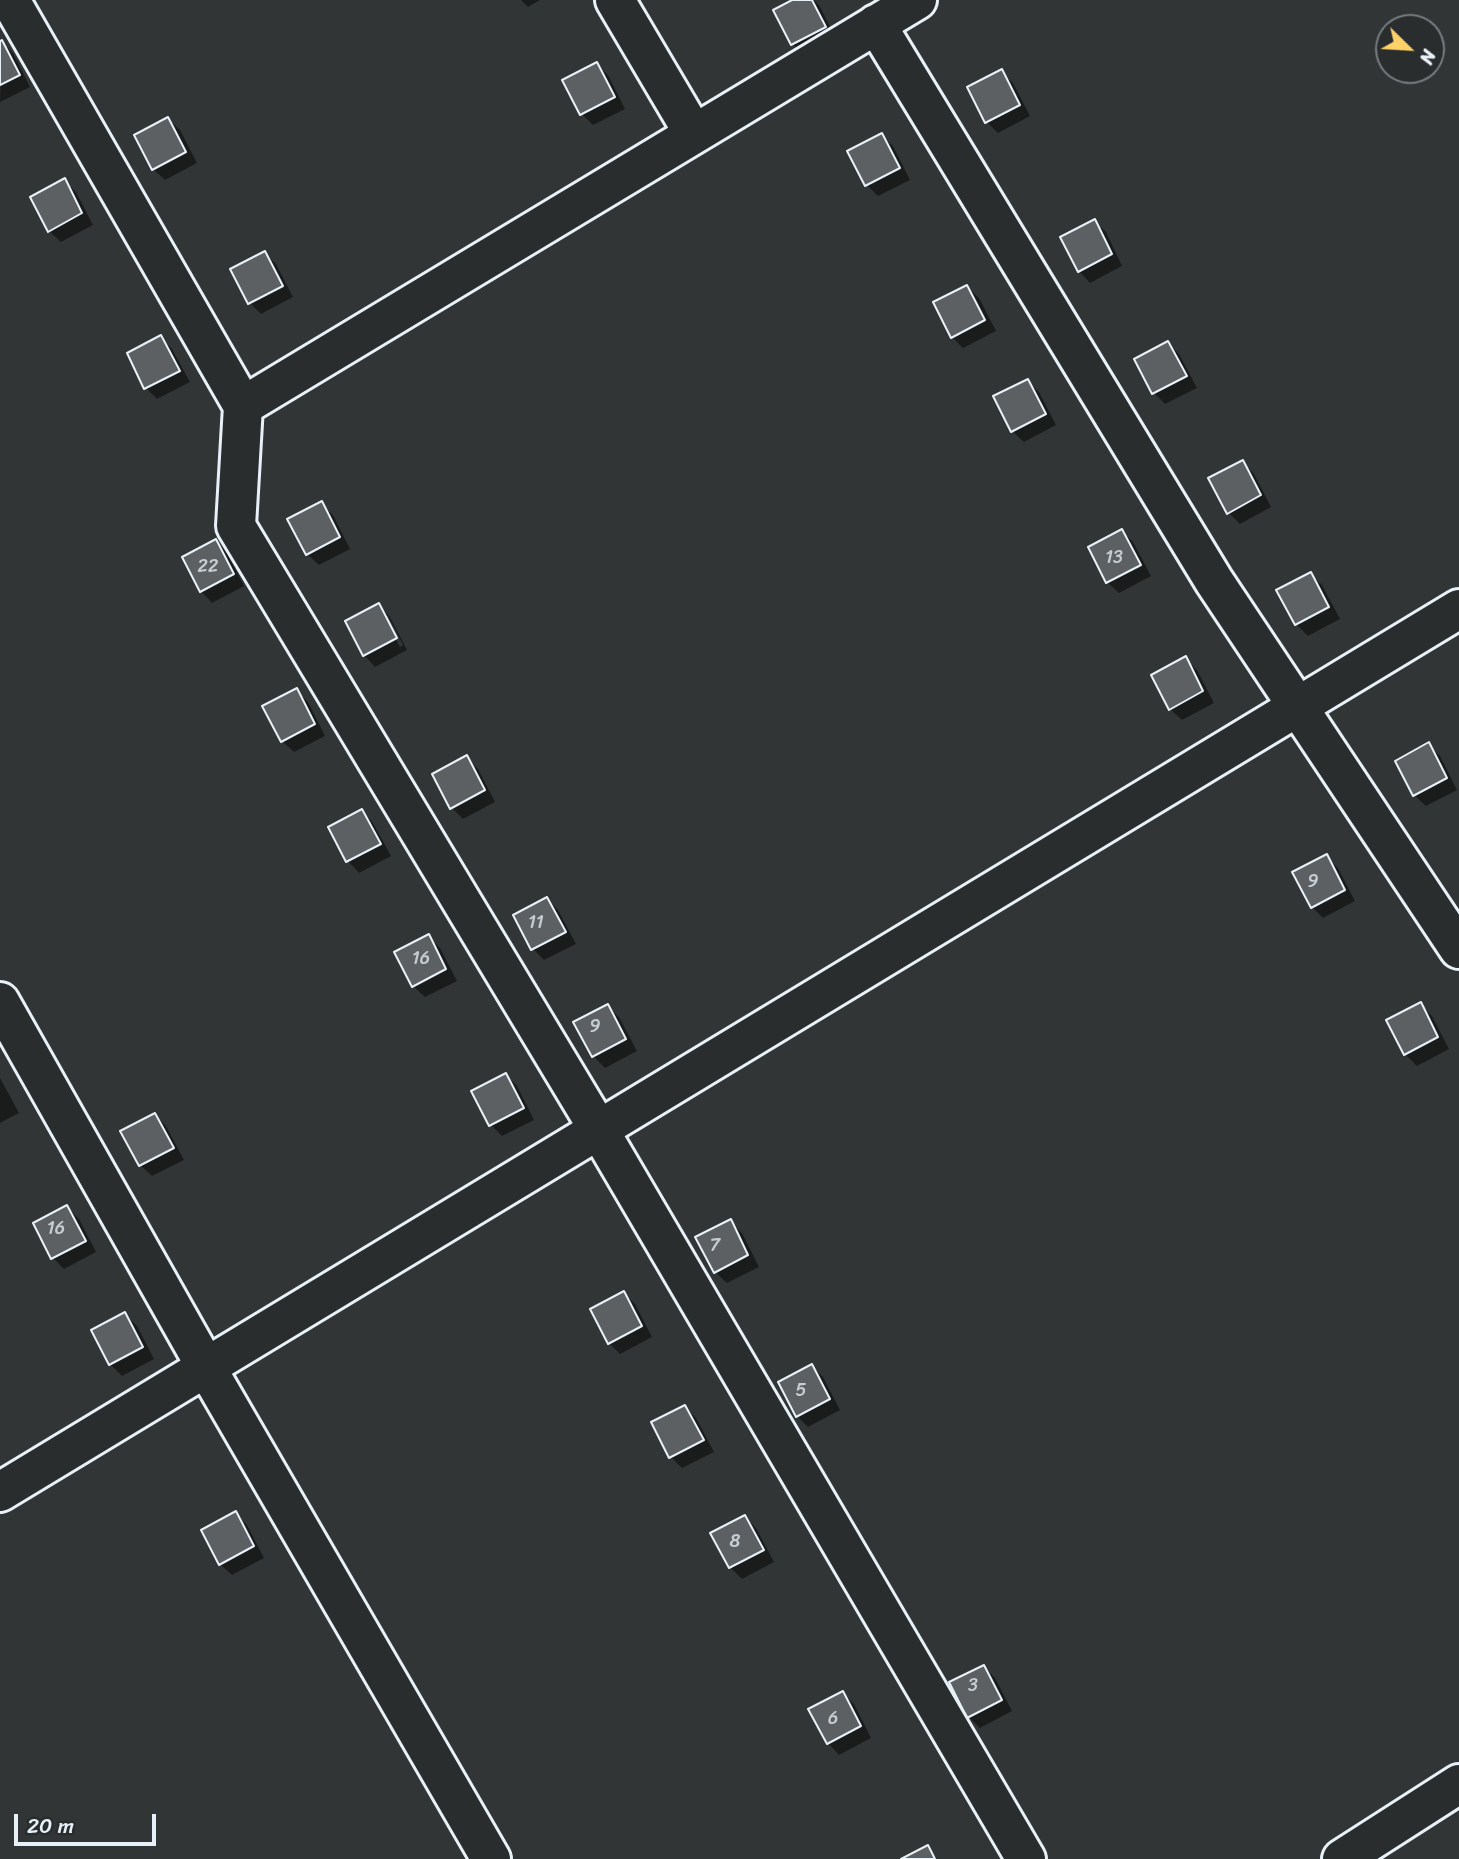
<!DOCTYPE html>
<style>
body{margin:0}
#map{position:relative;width:1459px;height:1859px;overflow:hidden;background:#323536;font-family:Sriracha,sans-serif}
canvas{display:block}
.north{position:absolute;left:1375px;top:14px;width:70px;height:70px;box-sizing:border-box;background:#2a2d2e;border:2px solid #767b7f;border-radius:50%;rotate:114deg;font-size:19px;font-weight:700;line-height:28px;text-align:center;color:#e8f1f8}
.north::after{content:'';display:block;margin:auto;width:24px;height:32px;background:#ffd166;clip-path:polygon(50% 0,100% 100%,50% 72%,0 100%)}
.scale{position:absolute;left:14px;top:1814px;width:142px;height:32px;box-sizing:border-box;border:4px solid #e8f1f8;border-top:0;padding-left:9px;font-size:21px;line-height:24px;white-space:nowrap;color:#e8f1f8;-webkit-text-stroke:5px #2a2d2e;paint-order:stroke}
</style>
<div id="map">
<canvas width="1459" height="1859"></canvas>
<div class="north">N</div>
<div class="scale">20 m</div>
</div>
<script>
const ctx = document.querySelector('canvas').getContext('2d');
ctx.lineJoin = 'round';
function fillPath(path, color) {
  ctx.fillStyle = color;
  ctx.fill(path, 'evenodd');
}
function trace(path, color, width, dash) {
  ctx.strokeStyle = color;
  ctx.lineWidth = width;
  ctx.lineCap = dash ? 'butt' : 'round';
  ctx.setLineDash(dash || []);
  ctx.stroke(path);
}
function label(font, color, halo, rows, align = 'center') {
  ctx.font = font + ' Sriracha,sans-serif';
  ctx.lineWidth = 5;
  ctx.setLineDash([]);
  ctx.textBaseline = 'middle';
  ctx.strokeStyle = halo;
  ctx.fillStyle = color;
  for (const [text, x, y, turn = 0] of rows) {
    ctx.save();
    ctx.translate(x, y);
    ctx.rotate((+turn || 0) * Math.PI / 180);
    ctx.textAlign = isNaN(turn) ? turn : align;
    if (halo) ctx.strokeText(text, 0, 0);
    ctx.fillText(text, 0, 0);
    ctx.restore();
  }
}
fillPath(new Path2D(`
 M 521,0 L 540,0 L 528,7 Z
 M 796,0 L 814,0 L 819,5 L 836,38 L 804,55 L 792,44 Z
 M 2,42 L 13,53 L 30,87 L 0,102 Z
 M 597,64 L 608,75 L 625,109 L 593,125 L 582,114 Z
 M 1001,71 L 1013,83 L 1030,116 L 998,133 L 987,122 Z
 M 168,119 L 180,130 L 197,163 L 165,180 L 153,169 Z
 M 881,135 L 893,146 L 910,180 L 878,196 L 867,185 Z
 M 64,181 L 76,192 L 93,225 L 61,242 L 49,231 Z
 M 1094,221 L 1106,232 L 1122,266 L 1090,283 L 1079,271 L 1062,238 Z
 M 265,253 L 276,264 L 293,297 L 261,314 L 250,303 Z
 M 967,287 L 979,298 L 996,331 L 963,348 L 952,337 Z
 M 161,338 L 172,349 L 190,382 L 157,399 L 146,388 Z
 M 1168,343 L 1179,354 L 1197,388 L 1165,404 L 1154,393 Z
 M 1027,381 L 1039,392 L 1056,425 L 1024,442 L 1012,431 Z
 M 1243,462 L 1254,474 L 1271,507 L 1240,524 L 1228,512 Z
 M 321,503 L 333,515 L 350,549 L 319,565 L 307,554 Z
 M 1122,531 L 1133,542 L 1151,576 L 1119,593 L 1107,582 Z
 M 216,541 L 227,553 L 244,586 L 212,603 L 201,591 Z
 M 1310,574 L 1322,585 L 1340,619 L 1308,636 L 1296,624 Z
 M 379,605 L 390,617 L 407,650 L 375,667 L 364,655 ZM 384,616 L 388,616 L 403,645 L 400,647 Z
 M 1185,659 L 1197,670 L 1214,703 L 1182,720 L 1170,709 Z
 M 296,690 L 308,702 L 325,736 L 294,752 L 282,741 Z
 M 1429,745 L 1440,756 L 1457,790 L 1426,806 L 1414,795 Z
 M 467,758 L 478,769 L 495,802 L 463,819 L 452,808 Z
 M 362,811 L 373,823 L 391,856 L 359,873 L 348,861 L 330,827 Z
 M 1326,856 L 1338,868 L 1355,901 L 1323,918 L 1312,907 Z
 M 547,899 L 558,910 L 576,944 L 544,960 L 533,949 Z
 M 428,936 L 440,948 L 457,981 L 425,997 L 413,986 Z
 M 1420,1004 L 1432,1016 L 1449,1049 L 1417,1066 L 1405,1054 Z
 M 607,1006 L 619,1017 L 637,1051 L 605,1068 L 593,1056 Z
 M 506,1075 L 517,1086 L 534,1120 L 502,1136 L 491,1125 Z
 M 0,1078 L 19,1113 L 0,1123 Z
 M 155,1115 L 166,1126 L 184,1160 L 152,1176 L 140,1165 Z
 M 67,1207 L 79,1219 L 96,1252 L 64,1269 L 53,1258 Z
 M 730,1221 L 742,1233 L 759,1267 L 727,1283 L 715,1272 Z
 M 624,1293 L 635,1304 L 652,1337 L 620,1354 L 609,1343 Z
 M 125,1314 L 137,1326 L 154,1359 L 122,1376 L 110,1364 Z
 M 812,1366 L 823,1377 L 840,1410 L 808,1427 L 797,1416 Z
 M 685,1407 L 696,1418 L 714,1452 L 682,1468 L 671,1457 Z
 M 236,1514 L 247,1525 L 264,1558 L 232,1575 L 220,1564 Z
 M 745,1517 L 756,1528 L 774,1562 L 742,1579 L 730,1567 L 713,1534 Z
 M 984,1667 L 995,1678 L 1012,1711 L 980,1728 L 969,1717 Z
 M 842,1693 L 854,1704 L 871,1738 L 839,1755 L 828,1743 Z`), '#0007');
const building = new Path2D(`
 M 792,0 L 812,0 L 826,27 L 791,45 L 773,10 Z
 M 2,40 L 20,75 L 0,85 L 0,41 Z
 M 597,62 L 615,97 L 580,115 L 562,80 Z
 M 1002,69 L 1020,105 L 985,123 L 967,87 Z
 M 168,117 L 186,152 L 152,170 L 134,135 Z
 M 882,133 L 900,168 L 865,186 L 847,151 Z
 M 65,178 L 82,213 L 48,232 L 30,197 Z
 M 1095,219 L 1112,254 L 1078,272 L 1060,237 Z
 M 265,251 L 283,286 L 248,304 L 230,269 Z
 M 967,285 L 985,320 L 951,338 L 933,302 Z
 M 161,335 L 180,371 L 144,389 L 127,353 Z
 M 1168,341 L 1187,376 L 1152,394 L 1134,359 Z
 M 1028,379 L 1046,414 L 1011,432 L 993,396 Z
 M 1243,460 L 1261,495 L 1227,514 L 1208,478 Z
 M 322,501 L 340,537 L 306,555 L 287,519 Z
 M 1122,529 L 1141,565 L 1106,583 L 1088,547 Z
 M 216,539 L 234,574 L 200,592 L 182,557 Z
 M 1311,572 L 1329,607 L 1295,625 L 1276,590 Z
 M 379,603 L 397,638 L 363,656 L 345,621 Z
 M 1186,656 L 1203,691 L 1169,710 L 1151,675 Z
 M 297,688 L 315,724 L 281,742 L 262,706 Z
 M 1429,742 L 1447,778 L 1413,796 L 1395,761 Z
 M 467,755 L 485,790 L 450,809 L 432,774 Z
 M 362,809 L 381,844 L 346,862 L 328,827 Z
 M 1327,854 L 1345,890 L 1311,908 L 1292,872 Z
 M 547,897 L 566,932 L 531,950 L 513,915 Z
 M 429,934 L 446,969 L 412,987 L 394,952 Z
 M 1421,1002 L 1438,1037 L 1404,1055 L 1386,1020 Z
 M 608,1004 L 626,1039 L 592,1057 L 573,1022 Z
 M 506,1073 L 524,1108 L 489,1126 L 471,1091 Z
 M 155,1113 L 174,1148 L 139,1166 L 120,1131 Z
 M 67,1205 L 86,1241 L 51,1259 L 33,1223 Z
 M 731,1219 L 748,1255 L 714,1273 L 695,1237 Z
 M 624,1291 L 642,1326 L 608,1344 L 590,1309 Z
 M 125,1312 L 143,1347 L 109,1365 L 91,1330 Z
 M 812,1364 L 830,1399 L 796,1417 L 778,1382 Z
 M 685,1405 L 704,1440 L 669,1458 L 651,1422 Z
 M 236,1511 L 254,1546 L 219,1565 L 201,1530 Z
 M 745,1515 L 764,1550 L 729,1568 L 710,1533 Z
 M 984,1665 L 1002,1700 L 967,1718 L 949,1682 Z
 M 843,1691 L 861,1726 L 827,1744 L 808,1709 Z
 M 928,1845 L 935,1859 L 901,1859 Z`);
fillPath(building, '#5c6063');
trace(building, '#e8f1f8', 2);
const minor = new Path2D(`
 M 10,0 L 243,406 L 236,526 L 599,1130 L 1026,1859
 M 615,0 L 694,134
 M 876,24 L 1214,581 L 1459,949
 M 243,406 L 917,0
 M 0,1002 L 206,1367 L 491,1859
 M 0,1492 L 1459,609
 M 1342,1859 L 1459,1784`);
trace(minor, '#e8f1f8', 44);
trace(minor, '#2a2d2e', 38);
label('18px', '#c5cdd3', null, [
 ["13",1114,558],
 ["22",208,567],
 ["9",1313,882],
 ["11",536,923],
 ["16",421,959],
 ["9",595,1027],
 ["16",56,1229],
 ["7",715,1246],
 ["5",801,1391],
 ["8",735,1542],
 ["3",973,1686],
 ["6",833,1719]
]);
</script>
